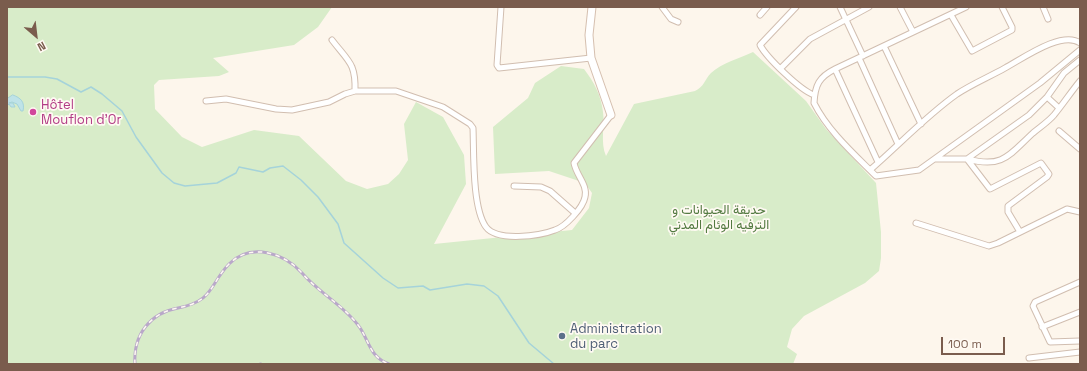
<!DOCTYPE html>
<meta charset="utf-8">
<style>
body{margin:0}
#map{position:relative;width:1087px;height:371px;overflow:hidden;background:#fdf6ec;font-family:"Space Grotesk",sans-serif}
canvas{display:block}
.frame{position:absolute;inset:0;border:8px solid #7a5c4d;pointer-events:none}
.north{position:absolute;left:16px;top:16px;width:40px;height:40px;-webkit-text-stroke:3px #fffaf3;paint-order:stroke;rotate:152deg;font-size:11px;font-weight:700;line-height:16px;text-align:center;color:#7a5c4d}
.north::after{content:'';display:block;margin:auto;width:14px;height:18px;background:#7a5c4d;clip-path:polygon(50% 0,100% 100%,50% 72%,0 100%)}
.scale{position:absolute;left:941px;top:337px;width:64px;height:18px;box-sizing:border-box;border:2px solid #7a5c4d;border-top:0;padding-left:5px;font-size:12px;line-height:14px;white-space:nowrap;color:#7a5c4d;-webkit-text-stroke:3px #fffaf3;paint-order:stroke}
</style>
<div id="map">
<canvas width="1087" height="371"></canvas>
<div class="frame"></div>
<div class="north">N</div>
<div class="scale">100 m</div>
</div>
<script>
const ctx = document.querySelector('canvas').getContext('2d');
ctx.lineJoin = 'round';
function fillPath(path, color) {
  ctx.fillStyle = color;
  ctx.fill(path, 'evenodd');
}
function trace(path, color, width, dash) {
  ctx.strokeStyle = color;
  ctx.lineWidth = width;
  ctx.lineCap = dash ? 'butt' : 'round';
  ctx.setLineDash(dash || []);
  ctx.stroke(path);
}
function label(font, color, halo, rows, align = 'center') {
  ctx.font = font + ' "Space Grotesk",Vazirmatn,sans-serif';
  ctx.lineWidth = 3.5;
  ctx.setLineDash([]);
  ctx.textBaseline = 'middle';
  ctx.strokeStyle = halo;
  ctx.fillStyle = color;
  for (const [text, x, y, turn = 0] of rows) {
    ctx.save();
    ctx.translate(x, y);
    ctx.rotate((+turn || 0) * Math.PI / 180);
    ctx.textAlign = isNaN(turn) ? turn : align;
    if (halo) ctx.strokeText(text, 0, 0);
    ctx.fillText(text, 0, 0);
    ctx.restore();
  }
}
fillPath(new Path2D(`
 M 7,7 L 332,7 L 318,27 L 294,45 L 213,58 L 229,72 L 219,76 L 159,80 L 154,85 L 155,109 L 182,137 L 202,147 L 254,130 L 299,136 L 346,181 L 367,189 L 388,184 L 399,174 L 408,160 L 404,124 L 416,102 L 443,117 L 464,155 L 466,184 L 434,244 L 572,230 L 589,208 L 592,193 L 585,183 L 549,171 L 495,174 L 493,127 L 528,98 L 535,83 L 561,66 L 584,69 C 594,82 601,95 603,112 C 605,126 600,142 606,156 L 634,104 L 695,91 C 704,87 705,79 711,73 C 722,63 740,58 753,52 L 806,101 L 826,129 L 876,183 L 881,232 L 881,258 L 879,271 L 865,283 L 804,316 L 792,329 L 787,347 L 797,354 L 793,364 L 7,364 Z`), '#d8ecc9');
const water = new Path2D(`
 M 13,95 C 21,98 25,102 23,111 L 21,111 L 17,104 L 12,102 L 9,103 L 13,103 L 15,107 L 11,107 L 9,104 L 8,105 L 7,99 Z`);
fillPath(water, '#bfe3e8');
trace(water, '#a5d3da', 1);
trace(new Path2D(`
 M 7,77 L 45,77 L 57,79 L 81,92 L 91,87 L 102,94 L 122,111 L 136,137 L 162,173 L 174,183 L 185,186 L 217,183 L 236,173 L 239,167 L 263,172 L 270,168 L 283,166 L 301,180 L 318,197 L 338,224 L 344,243 L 383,278 L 398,288 L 423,286 L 430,290 L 467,284 L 484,286 L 498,296 L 529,343 L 554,364`), '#a5d3da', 1.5);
const street = new Path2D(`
 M 501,7 L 497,65 L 499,68 L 591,58
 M 662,7 L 671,19 L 678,22
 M 796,7 L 760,45 C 767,58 800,90 814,95
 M 840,7 L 863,56
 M 900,7 L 913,32
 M 966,7 L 835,69 C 819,77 815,85 814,103 C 828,131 854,154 876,176 L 919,170 L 1040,83 L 1080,50
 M 1043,7 L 1048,19
 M 760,15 L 767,7
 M 951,15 L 972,51 L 1012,30 L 1012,27 L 1002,7
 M 332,40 C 348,61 356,63 355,91
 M 884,46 L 921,124
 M 859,58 L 898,144
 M 781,68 L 810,39 L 869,7
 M 835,69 L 878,162
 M 1047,97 L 1059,108
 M 206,101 L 226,99 L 276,109 L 292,110 L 329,102 L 345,94 L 355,91 L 396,91 L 443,107 L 470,124 L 473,128 C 474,152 472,208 486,227 C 497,242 540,236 555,230 C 565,227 583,208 585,197 C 588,185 576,175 574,163 L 611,115
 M 1059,131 L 1080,149
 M 935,159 L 967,159 L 1029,115 L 1047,97 L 1064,73 L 1080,60
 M 967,159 L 990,189 L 1041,163 L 1049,174 L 1047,177 L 1008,206 L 1008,212 L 1020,232
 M 968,159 C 1003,169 1010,154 1033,133 C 1040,127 1048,122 1054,115 C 1063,104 1071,92 1080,81
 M 870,170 C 899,145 926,116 957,94 C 972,84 989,77 1005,68 C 1022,59 1062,30 1080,43
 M 514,186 L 541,187 L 550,191 L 575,213
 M 916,223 L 989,246 L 998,243 L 1067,209 L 1080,212
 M 1080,282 L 1035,302 L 1033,306 L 1050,342 L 1080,341
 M 1042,327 L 1080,312
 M 1029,358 L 1080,352`);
const secondary = new Path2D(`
 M 592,7 L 589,35 L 591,58 L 611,115`);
trace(street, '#d1beb0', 7);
trace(secondary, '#d6c0b0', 9);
trace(street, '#fff', 5);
trace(secondary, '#fff', 7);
const rail = new Path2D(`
 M 135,364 C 133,335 150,313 178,308 C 214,301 209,285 229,264 C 251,242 284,253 302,273 C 318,292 343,305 358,325 C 369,339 369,357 389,364
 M 260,364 L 261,364`);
trace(rail, '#b9a8c9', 3);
trace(rail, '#fffaf3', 1.5, [4.5]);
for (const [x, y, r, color] of [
 [33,112,4,"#d1479c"],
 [562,336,4,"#5c6f8a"]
]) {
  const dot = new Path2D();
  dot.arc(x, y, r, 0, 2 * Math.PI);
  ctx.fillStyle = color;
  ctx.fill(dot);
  trace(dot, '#fffaf3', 1.5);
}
label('13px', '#b23c85', '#fffaf3', [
 ["Hôtel",41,105],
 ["Mouflon d'Or",41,120]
], 'left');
label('13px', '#537a41', '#fffaf3', [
 ["حديقة الحيوانات و",719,210],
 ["الترفيه الوئام المدني",719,225]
]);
label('13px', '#4e5e75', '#fffaf3', [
 ["Administration",570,329],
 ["du parc",570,344]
], 'left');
</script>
